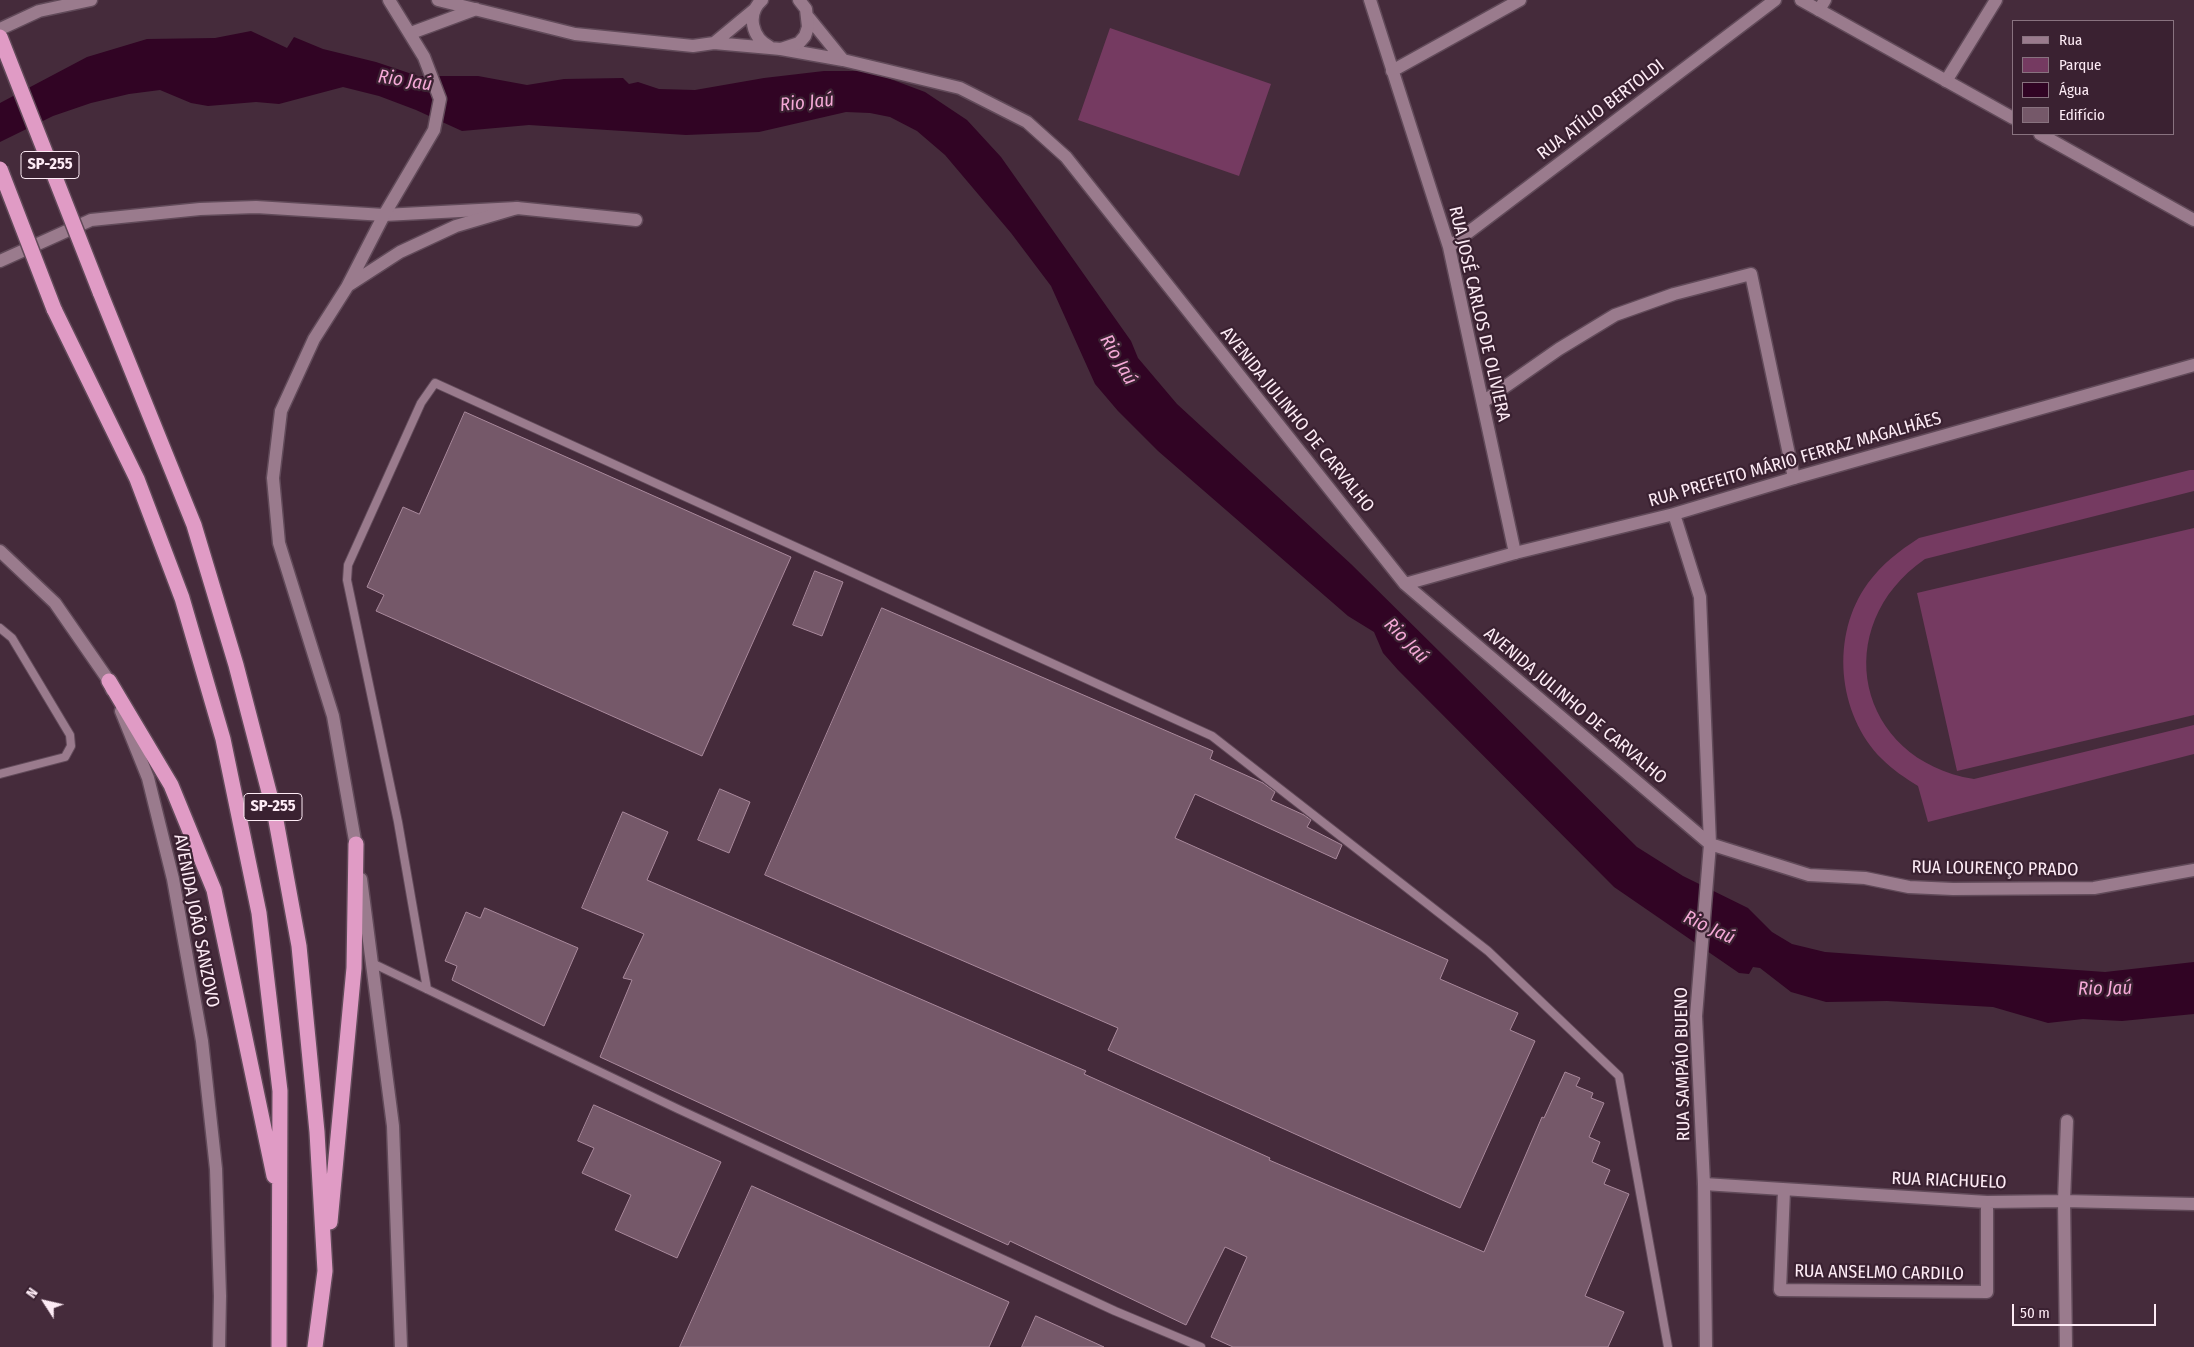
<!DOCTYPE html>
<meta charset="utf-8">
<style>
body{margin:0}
#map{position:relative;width:2194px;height:1347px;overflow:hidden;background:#452b3b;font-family:"Fira Sans Condensed",sans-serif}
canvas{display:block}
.legend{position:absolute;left:2012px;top:20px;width:162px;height:115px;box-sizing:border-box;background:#3a2131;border:1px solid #88727f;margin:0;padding:6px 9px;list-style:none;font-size:15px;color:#fdebf5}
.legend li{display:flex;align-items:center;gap:10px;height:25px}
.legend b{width:25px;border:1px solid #88727f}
.north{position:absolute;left:20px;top:1277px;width:50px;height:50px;-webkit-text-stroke:4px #3a2131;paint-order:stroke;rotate:305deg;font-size:14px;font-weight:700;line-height:20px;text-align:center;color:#fdebf5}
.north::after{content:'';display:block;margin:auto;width:18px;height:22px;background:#fdebf5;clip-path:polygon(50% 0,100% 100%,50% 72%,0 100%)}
.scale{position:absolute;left:2012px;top:1304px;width:144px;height:22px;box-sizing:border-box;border:2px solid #fdebf5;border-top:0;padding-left:6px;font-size:15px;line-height:18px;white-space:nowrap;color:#fdebf5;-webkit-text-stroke:4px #3a2131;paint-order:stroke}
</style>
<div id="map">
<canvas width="2194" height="1347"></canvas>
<ul class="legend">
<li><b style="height:6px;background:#9a7b8d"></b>Rua</li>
<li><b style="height:14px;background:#753a61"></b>Parque</li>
<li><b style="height:14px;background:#310424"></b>Água</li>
<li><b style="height:14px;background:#755869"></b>Edifício</li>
</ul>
<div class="north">N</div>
<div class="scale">50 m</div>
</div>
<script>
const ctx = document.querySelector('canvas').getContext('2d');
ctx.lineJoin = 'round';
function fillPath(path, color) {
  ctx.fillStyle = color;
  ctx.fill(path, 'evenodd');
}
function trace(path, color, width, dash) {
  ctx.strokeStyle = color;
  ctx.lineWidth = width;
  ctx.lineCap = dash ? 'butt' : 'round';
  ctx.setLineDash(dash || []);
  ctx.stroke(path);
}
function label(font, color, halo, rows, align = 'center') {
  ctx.font = font + ' "Fira Sans Condensed",sans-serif';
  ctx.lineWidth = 4.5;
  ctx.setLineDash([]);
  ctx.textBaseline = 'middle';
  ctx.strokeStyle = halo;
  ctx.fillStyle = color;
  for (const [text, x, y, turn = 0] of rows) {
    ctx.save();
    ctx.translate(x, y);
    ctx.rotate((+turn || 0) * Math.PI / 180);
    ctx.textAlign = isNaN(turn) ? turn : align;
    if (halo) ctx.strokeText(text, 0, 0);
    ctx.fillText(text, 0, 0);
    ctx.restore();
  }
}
fillPath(new Path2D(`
 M 1110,28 L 1271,84 L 1239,176 L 1078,120 Z
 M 2190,470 L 2194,470 L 2194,491 L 1925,559 C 1828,626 1856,760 1974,779 L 2194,725 L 2194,754 L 1928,822 L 1918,786 C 1905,778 1893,770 1882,759 C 1837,714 1830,635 1868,583 C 1882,564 1899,551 1919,538 Z
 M 2194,528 L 2194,715 L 1957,771 L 1917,593 Z`), '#753a61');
fillPath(new Path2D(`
 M 251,31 L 287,48 L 294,37 L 323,49 L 376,62 L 418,76 L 478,76 L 527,85 L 564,79 L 623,78 L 629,84 L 638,82 L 659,89 L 695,90 L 764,78 L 824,71 L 869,71 L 925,92 L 967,120 L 1001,157 L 1131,341 L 1138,358 L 1177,404 L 1351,564 L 1637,847 L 1683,876 L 1748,908 L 1772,932 L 1792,944 L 1825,952 L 2105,972 L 2194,962 L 2194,1014 L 2122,1021 L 2083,1019 L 2048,1023 L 1993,1007 L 1887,1001 L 1826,1002 L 1791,992 L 1760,968 L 1753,967 L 1749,974 L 1739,973 L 1614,887 L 1398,670 L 1383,653 L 1374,632 L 1348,616 L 1158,451 L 1118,411 L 1095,384 L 1051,286 L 1011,233 L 945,155 L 917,131 L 890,117 L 870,113 L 846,112 L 759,132 L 686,135 L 529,125 L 462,131 L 416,110 L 379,96 L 343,87 L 279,104 L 256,102 L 208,106 L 191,103 L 160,90 L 129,94 L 91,103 L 53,116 L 0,142 L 0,103 L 87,57 L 147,39 L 215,38 Z`), '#310424');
const building = new Path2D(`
 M 465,412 L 791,557 L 702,756 L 376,611 L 384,595 L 367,587 L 403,507 L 419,514 Z
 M 815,571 L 843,582 L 822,636 L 793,625 Z
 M 882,608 L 1213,751 L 1210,759 L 1263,783 L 1275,792 L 1271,800 L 1304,815 L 1311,820 L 1307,827 L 1342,845 L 1336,859 L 1195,794 L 1175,838 L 1448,960 L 1440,979 L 1518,1013 L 1510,1030 L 1535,1041 L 1460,1208 L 1108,1050 L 1118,1028 L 765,875 Z
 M 720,789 L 750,802 L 729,853 L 698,840 Z
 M 623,812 L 668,832 L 647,880 L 1086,1071 L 1084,1074 L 1270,1158 L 1269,1160 L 1484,1252 L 1542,1117 L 1544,1118 L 1565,1072 L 1580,1078 L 1576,1086 L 1593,1093 L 1591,1098 L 1604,1103 L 1589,1137 L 1600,1142 L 1592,1162 L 1610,1170 L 1604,1184 L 1629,1194 L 1585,1296 L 1624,1312 L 1608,1347 L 1233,1347 L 1211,1337 L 1247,1257 L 1225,1247 L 1186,1325 L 1010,1241 L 1008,1245 L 600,1057 L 632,980 L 623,978 L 644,934 L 582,908 Z
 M 485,908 L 578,948 L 544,1026 L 452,980 L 457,966 L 445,961 L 466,912 L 480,918 Z
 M 594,1105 L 721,1162 L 677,1258 L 615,1230 L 631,1195 L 582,1173 L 594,1148 L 578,1141 Z
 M 752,1186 L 1009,1302 L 989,1347 L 680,1347 Z
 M 1036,1316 L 1104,1347 L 1022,1347 Z`);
fillPath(building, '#755869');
trace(building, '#a9899c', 1);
const service = new Path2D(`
 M 0,628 L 12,638 L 70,735 L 71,746 L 65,757 L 0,774
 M 372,963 L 678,1109 L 1115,1311 L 1201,1347
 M 427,989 L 398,822 L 347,580 L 348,565 L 421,403 L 435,383 L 1212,736 L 1488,951 L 1619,1076 L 1668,1347`);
const minor = new Path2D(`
 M 1370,0 L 1449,247 L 1515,553
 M 1819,10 L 1825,0
 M 1392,71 L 1520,0
 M 1946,81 L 1996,0
 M 384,215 L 517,208 L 636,220
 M 1449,247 L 1775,0
 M 1483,402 L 1559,349 L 1615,315 L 1674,294 L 1751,274 L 1794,478
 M 1704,1184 L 1987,1202 L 2064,1201 L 2194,1204
 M 1784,1190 L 1780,1290 L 1987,1292 L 1987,1202
 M 2066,1347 L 2064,1201 L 2067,1121`);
const tertiary = new Path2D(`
 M 1801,0 L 2013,118
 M 809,18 L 843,60
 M 781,49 L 843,60 L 960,88 L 1027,122 L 1066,157 L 1405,584 L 1710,844 L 1809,875 L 1865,878 L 1909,887 L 1953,889 L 2094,888 L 2194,870
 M 2040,134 L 2194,220
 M 1674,514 L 1700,597 L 1710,844 L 1696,1016 L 1704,1184 L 1706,1347
 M 1405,584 L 1515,553 L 1674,514 L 1794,478 L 2194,365`);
const secondary = new Path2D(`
 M 438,0 L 575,34 L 693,46 L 714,43 L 781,49 L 799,43 L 805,36 L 808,27 L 806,9 L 799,0
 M 762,0 C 746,14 752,38 770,47
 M 0,29 L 39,11 L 91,0
 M 411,33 L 476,9
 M 714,43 L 755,9
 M 0,261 L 91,220 L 200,209 L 256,207 L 384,215
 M 349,285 L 400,252 L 456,226 L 517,208
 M 0,551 L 55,603 L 109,681 L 112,690
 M 121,711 L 148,778 L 173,879 L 202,1041 L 216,1169 L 220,1296 L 219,1347
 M 357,852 L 333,716 L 279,543 L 273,478 L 281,411 L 314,339 L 347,287 L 384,215 L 434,130 L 440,99 L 424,57 L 389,0
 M 361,879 L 393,1126 L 401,1347`);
const motorway = new Path2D(`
 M 100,292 L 194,525 L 236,665 L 275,815 L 299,946 L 317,1132 L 325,1271 L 315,1347
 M 54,309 L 137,479 L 182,598 L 223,739 L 259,913 L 280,1091 L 279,1347
 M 109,681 L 171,785 L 214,890 L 274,1176
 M 330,1222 L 354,968 L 356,844`);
trace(service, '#614a59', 10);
trace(minor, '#614a59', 15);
trace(tertiary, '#614a59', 15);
trace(secondary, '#614a59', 15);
trace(motorway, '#614a59', 18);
trace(service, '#9a7b8d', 8);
trace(minor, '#9a7b8d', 12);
trace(tertiary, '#9a7b8d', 12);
trace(secondary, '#9a7b8d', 12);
trace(motorway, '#e09bc5', 15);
const motorwayBridge = new Path2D(`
 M 0,37 L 100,292
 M 0,169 L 54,309`);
trace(motorwayBridge, '#614a59', 18, []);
trace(motorwayBridge, '#e09bc5', 15);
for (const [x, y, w] of [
 [50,165,58],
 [273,807,58]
]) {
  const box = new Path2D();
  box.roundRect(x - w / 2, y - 13.5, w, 27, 4);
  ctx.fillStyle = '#3a2131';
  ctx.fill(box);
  trace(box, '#fdebf5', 1);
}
label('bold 16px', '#fdebf5', null, [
 ["SP-255",50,165],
 ["SP-255",273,807]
]);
label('18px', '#fdebf5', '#3a2131', [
 ["RUA ATÍLIO BERTOLDI",1601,110,-37],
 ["RUA JOSÉ CARLOS DE OLIVIERA",1479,314,77],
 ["AVENIDA JULINHO DE CARVALHO",1297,420,51],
 ["RUA PREFEITO MÁRIO FERRAZ MAGALHÃES",1795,460,-16],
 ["AVENIDA JULINHO DE CARVALHO",1575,706,40],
 ["RUA LOURENÇO PRADO",1995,869,1],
 ["AVENIDA JOÃO SANZOVO",196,921,79],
 ["RUA SAMPÁIO BUENO",1683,1064,-91],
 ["RUA RIACHUELO",1949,1181,2],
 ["RUA ANSELMO CARDILO",1879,1273,1]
]);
label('italic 19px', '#f5a9d7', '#3a2131', [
 ["Rio Jaú",405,81,9],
 ["Rio Jaú",807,103,-6],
 ["Rio Jaú",1118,360,60],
 ["Rio Jaú",1406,641,46],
 ["Rio Jaú",1709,928,25],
 ["Rio Jaú",2105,989,-1]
]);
</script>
